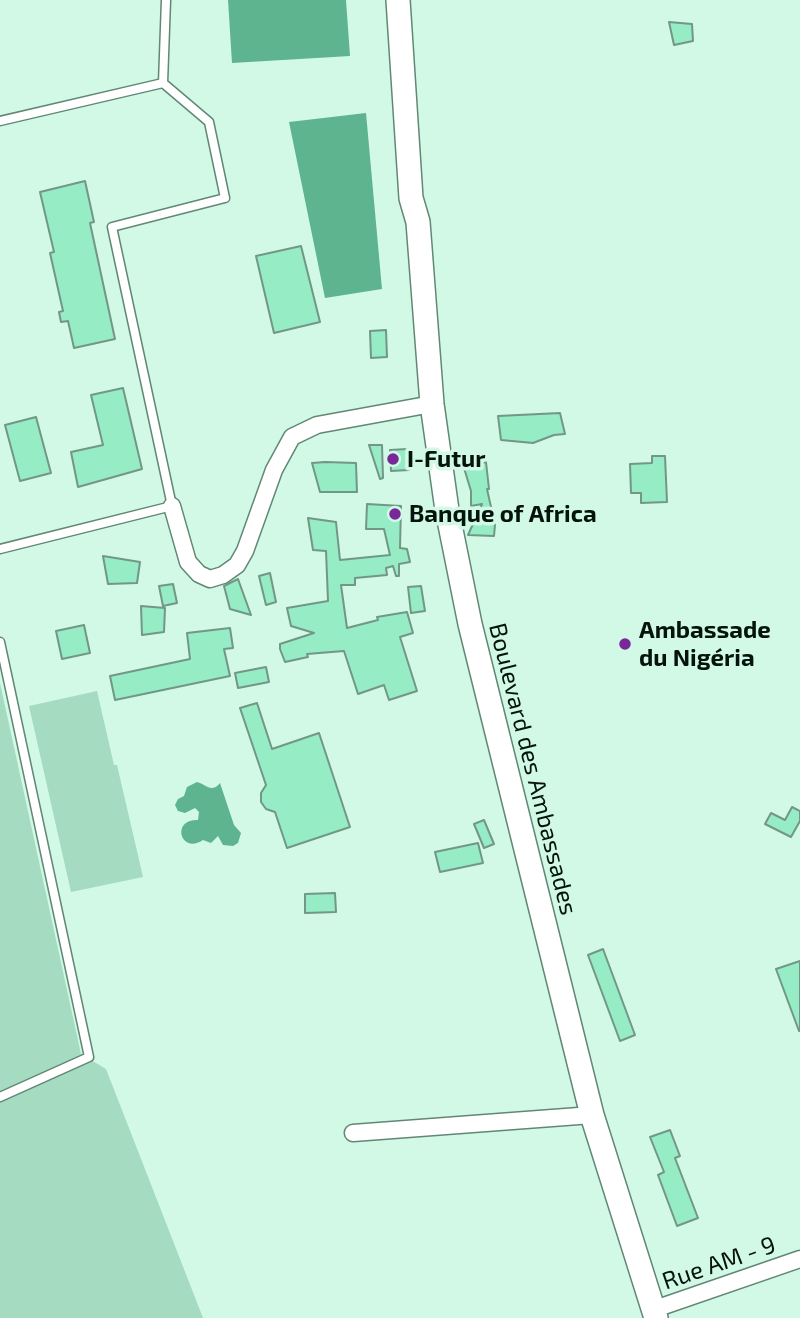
<!DOCTYPE html>
<meta charset="utf-8">
<style>
body{margin:0}
canvas{display:block;background:#d1f9e5}
</style>
<canvas width="800" height="1318"></canvas>
<script>
const ctx = document.querySelector('canvas').getContext('2d');
ctx.lineJoin = 'round';
function fillPath(path, color) {
  ctx.fillStyle = color;
  ctx.fill(path, 'evenodd');
}
function trace(path, color, width, dash) {
  ctx.strokeStyle = color;
  ctx.lineWidth = width;
  ctx.lineCap = dash ? 'butt' : 'round';
  ctx.setLineDash(dash || []);
  ctx.stroke(path);
}
function label(font, color, halo, rows, align = 'center') {
  ctx.font = font + ' "Exo 2",sans-serif';
  ctx.lineWidth = 7;
  ctx.setLineDash([]);
  ctx.textBaseline = 'middle';
  ctx.strokeStyle = halo;
  ctx.fillStyle = color;
  for (const [text, x, y, turn = 0] of rows) {
    ctx.save();
    ctx.translate(x, y);
    ctx.rotate((+turn || 0) * Math.PI / 180);
    ctx.textAlign = isNaN(turn) ? turn : align;
    if (halo) ctx.strokeText(text, 0, 0);
    ctx.fillText(text, 0, 0);
    ctx.restore();
  }
}
fillPath(new Path2D(`
 M 0,683 L 81,1054 L 106,1069 L 203,1318 L 0,1318 Z
 M 97,691 L 114,765 L 117,765 L 143,877 L 71,892 L 29,706 Z`), '#a5dbc1');
fillPath(new Path2D(`
 M 228,0 L 346,0 L 350,56 L 232,63 Z
 M 366,113 L 382,289 L 325,298 L 289,122 Z
 M 197,782 C 206,784 211,794 220,783 L 234,825 L 241,833 L 238,843 L 233,846 L 223,845 L 218,836 L 211,843 L 203,840 C 181,855 170,819 198,820 L 199,812 L 195,808 L 185,813 L 178,811 L 175,805 L 178,799 L 184,796 L 187,787 Z`), '#5db48f');
const building = new Path2D(`
 M 669,22 L 692,24 L 693,41 L 674,45 Z
 M 85,181 L 94,222 L 90,223 L 115,339 L 74,348 L 68,321 L 61,322 L 59,312 L 63,311 L 50,253 L 54,252 L 40,192 Z
 M 301,246 L 320,322 L 274,333 L 256,256 Z
 M 386,330 L 387,357 L 371,358 L 370,331 Z
 M 123,388 L 142,469 L 78,487 L 71,452 L 103,445 L 91,395 Z
 M 560,413 L 565,434 L 554,435 L 533,443 L 501,440 L 498,416 Z
 M 36,417 L 51,473 L 20,481 L 5,425 Z
 M 369,445 L 382,445 L 383,478 L 380,479 Z
 M 407,449 L 409,470 L 391,471 L 390,450 Z
 M 652,456 L 665,456 L 667,502 L 641,503 L 641,493 L 631,493 L 630,464 L 652,463 Z
 M 325,462 L 356,463 L 357,492 L 320,492 L 312,463 Z
 M 486,462 L 489,489 L 487,489 L 495,525 L 494,536 L 468,535 L 482,504 L 471,506 L 471,491 L 464,468 Z
 M 367,504 L 401,506 L 400,548 L 407,549 L 410,562 L 399,564 L 399,576 L 396,576 L 393,566 L 386,568 L 387,575 L 355,578 L 355,585 L 341,585 L 347,628 L 378,620 L 377,617 L 407,612 L 413,633 L 400,637 L 417,691 L 389,700 L 384,685 L 358,694 L 344,651 L 307,654 L 308,657 L 285,662 L 280,649 L 280,644 L 314,633 L 291,626 L 287,608 L 328,601 L 326,551 L 313,550 L 308,518 L 336,522 L 340,560 L 390,555 L 384,529 L 366,529 Z
 M 103,556 L 140,562 L 137,583 L 108,584 Z
 M 270,573 L 276,602 L 266,605 L 259,576 Z
 M 238,579 L 251,615 L 230,609 L 224,586 Z
 M 173,584 L 177,603 L 163,606 L 159,586 Z
 M 421,586 L 425,611 L 411,613 L 408,587 Z
 M 141,606 L 165,608 L 164,632 L 142,635 Z
 M 84,625 L 90,653 L 62,659 L 56,631 Z
 M 230,628 L 233,648 L 224,649 L 230,676 L 115,700 L 110,676 L 190,659 L 187,633 Z
 M 266,667 L 269,682 L 238,688 L 235,673 Z
 M 257,703 L 272,749 L 319,733 L 350,827 L 287,848 L 275,812 L 266,809 L 261,802 L 261,793 L 266,785 L 240,708 Z
 M 792,807 L 800,811 L 800,821 L 791,837 L 765,824 L 771,813 L 785,820 Z
 M 484,820 L 494,844 L 484,848 L 474,824 Z
 M 478,843 L 483,863 L 440,872 L 435,852 Z
 M 335,893 L 336,912 L 305,913 L 305,894 Z
 M 603,949 L 635,1035 L 620,1041 L 588,955 Z
 M 800,961 L 800,1031 L 799,1031 L 776,969 Z
 M 670,1130 L 680,1156 L 675,1158 L 698,1218 L 677,1226 L 658,1175 L 664,1172 L 650,1137 Z`);
fillPath(building, '#95ecc5');
trace(building, '#729786', 2);
const lane = new Path2D(`
 M 163,83 L 166,0
 M 0,121 L 163,83
 M 0,549 L 172,506 L 112,227 L 225,198 L 209,122 L 163,83
 M 0,642 L 89,1057 L 0,1097`);
const street = new Path2D(`
 M 172,506 L 188,562 L 199,574 L 210,579 L 223,575 L 237,565 L 245,551 L 274,470 L 292,437 L 317,425 L 432,404
 M 353,1133 L 592,1115
 M 652,1310 L 800,1259`);
const secondary = new Path2D(`
 M 398,0 L 411,198 L 418,222 L 432,404 L 447,510 L 470,624 L 592,1115 L 656,1318`);
trace(lane, '#628776', 11);
trace(street, '#628776', 19);
trace(secondary, '#628776', 26);
trace(lane, '#fff', 8);
trace(street, '#fff', 16);
trace(secondary, '#fff', 23);
for (const [x, y, r, color] of [
 [393,459,7,"#782899"],
 [395,514,7,"#782899"],
 [625,644,7,"#782899"]
]) {
  const dot = new Path2D();
  dot.arc(x, y, r, 0, 2 * Math.PI);
  ctx.fillStyle = color;
  ctx.fill(dot);
  trace(dot, '#d1f9e5', 2.5);
}
label('bold 24px', '#05130d', '#d1f9e5', [
 ["I-Futur",407,459],
 ["Banque of Africa",409,514],
 ["Ambassade",639,630],
 ["du Nigéria",639,658]
], 'left');
label('24px', '#05130d', '#d1f9e5', [
 ["Boulevard des Ambassades",533,769,76],
 ["Rue AM - 9",719,1263,-19]
]);
</script>
